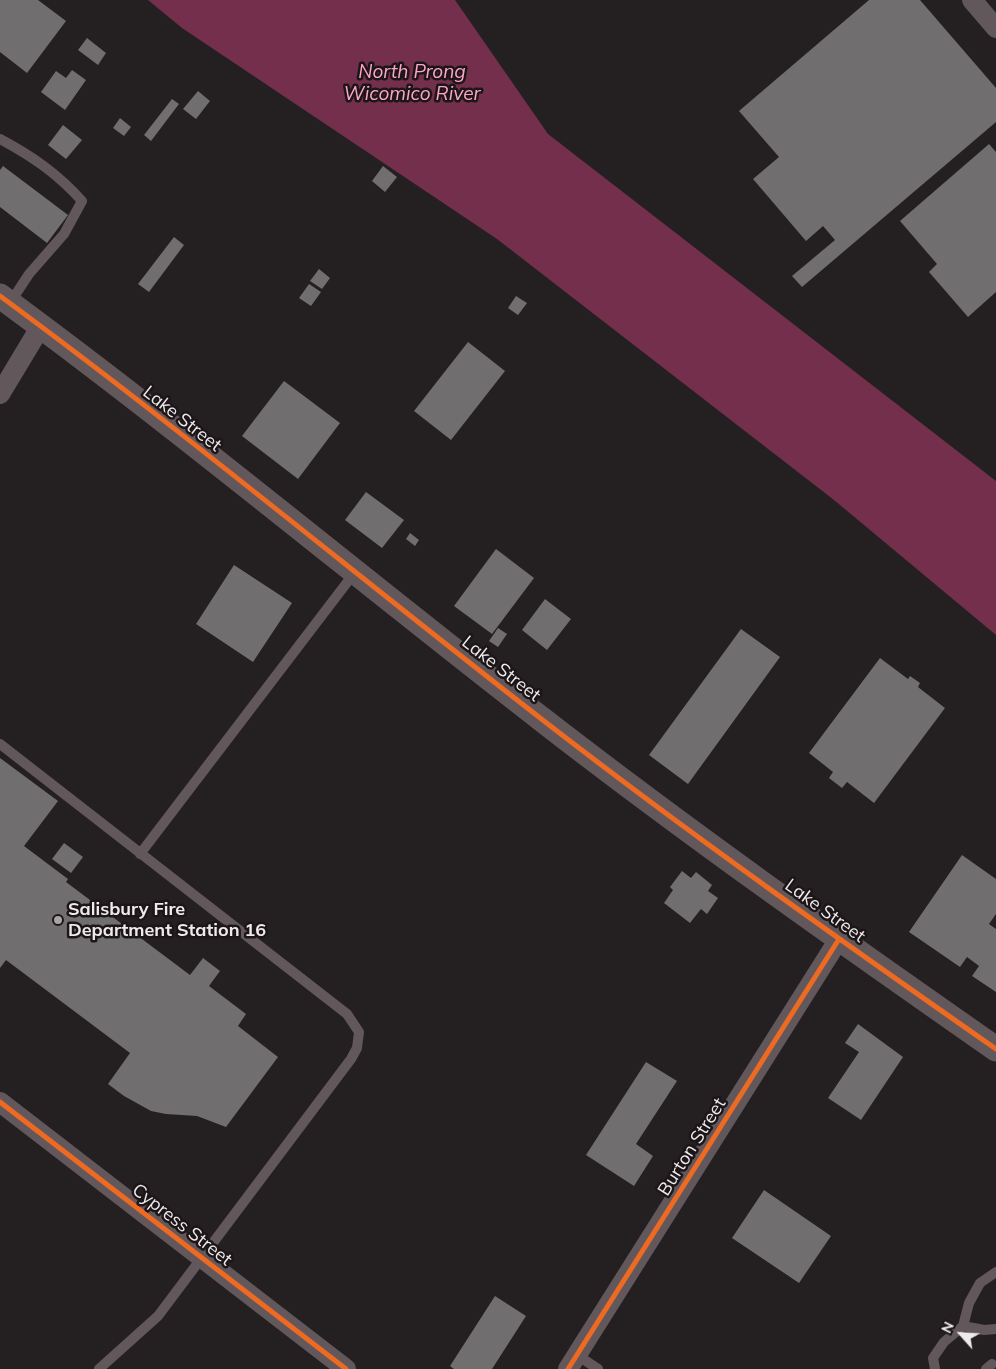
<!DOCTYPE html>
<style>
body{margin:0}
#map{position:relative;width:996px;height:1369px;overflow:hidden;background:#242022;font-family:Mulish,sans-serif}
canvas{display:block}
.north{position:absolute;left:936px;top:1309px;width:50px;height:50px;-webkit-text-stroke:4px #1c1618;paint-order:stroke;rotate:296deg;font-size:14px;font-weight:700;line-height:20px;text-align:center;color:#efeaeb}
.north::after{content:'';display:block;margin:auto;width:18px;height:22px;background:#efeaeb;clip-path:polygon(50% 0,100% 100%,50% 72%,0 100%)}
</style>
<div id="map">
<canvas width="996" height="1369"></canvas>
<div class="north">N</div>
</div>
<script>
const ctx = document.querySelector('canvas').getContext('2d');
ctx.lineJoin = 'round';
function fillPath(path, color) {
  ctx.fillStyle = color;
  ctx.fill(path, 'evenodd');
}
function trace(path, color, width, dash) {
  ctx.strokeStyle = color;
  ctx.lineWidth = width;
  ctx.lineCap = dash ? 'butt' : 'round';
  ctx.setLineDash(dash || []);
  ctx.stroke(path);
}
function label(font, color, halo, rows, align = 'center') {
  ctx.font = font + ' Mulish,sans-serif';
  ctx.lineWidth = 5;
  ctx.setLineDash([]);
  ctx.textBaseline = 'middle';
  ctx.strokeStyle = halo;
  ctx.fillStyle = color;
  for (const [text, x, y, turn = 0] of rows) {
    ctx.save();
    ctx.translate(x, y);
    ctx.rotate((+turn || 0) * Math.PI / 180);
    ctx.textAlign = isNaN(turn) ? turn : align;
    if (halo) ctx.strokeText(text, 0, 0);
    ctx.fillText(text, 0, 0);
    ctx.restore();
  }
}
fillPath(new Path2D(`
 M 148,0 L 455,0 L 548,134 L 996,481 L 996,635 L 834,500 L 497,239 L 182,28 Z`), '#732f4b');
fillPath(new Path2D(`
 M 0,0 L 38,0 L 66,21 L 27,73 L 0,52 Z
 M 869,0 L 920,0 L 996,88 L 996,122 L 802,287 L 792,276 L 835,240 L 823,226 L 806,241 L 753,179 L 779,157 L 739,111 Z
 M 87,38 L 106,53 L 98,65 L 78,50 Z
 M 72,70 L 86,80 L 65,110 L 41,92 L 56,71 L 66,78 Z
 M 198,91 L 210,101 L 196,119 L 183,109 Z
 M 172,99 L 179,104 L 151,141 L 144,135 Z
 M 120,118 L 131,127 L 124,136 L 113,128 Z
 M 63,125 L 82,140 L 66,159 L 48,145 Z
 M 989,144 L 996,152 L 996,292 L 968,317 L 929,272 L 937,264 L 900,221 Z
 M 3,166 L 68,215 L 47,243 L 0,207 L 0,170 Z
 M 383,166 L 397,177 L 385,192 L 372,181 Z
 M 174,237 L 184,245 L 149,292 L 138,284 Z
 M 319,269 L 330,278 L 322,289 L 310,281 Z
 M 309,284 L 321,292 L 311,306 L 299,298 Z
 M 516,296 L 527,303 L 518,315 L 508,308 Z
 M 468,342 L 505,371 L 451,440 L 414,411 Z
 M 284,381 L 340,423 L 298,479 L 242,436 Z
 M 366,492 L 404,520 L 382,548 L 345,520 Z
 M 410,533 L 419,540 L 415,546 L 406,539 Z
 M 496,549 L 534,578 L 492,634 L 454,606 Z
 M 234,565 L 292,603 L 253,662 L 196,624 Z
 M 545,599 L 571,619 L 547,650 L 522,630 Z
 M 498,628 L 507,634 L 498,647 L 489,641 Z
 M 741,629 L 780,657 L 688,784 L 649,755 Z
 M 880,658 L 908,679 L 910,676 L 920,683 L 918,687 L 945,708 L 874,803 L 847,782 L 842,788 L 829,778 L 833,772 L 809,753 Z
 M 0,758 L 58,801 L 24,846 L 68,879 L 66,882 L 190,975 L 203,958 L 220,971 L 209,986 L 246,1014 L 238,1026 L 278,1057 L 226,1127 L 197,1116 L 166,1114 L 151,1111 L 124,1096 L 108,1084 L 130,1053 L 6,960 L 0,968 Z
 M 64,843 L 83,857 L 71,873 L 52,859 Z
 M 962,855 L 996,879 L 996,914 L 989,924 L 996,929 L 996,992 L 972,976 L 979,966 L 967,957 L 960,967 L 909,932 Z
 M 682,871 L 691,878 L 696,872 L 712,885 L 708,891 L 718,898 L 707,914 L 701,909 L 690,923 L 664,903 L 673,890 L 670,887 Z
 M 858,1024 L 903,1057 L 861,1120 L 828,1098 L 859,1052 L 845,1043 Z
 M 646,1062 L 677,1081 L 636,1144 L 653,1156 L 634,1186 L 586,1155 Z
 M 764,1190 L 831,1236 L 799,1283 L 732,1238 Z
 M 495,1296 L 526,1316 L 492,1369 L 454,1369 L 450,1366 Z`), '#706e6e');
trace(new Path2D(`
 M 0,139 C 32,156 58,174 82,201 L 64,234 L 29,274 L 10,303
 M 0,744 L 347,1014 L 359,1032 L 357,1048 L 351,1059 L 158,1316 L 99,1369
 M 140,854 L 355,572
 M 963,1326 L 984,1330 L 996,1329
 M 577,1355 L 598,1369
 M 935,1369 L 933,1358 L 944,1342 L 963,1326 L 969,1303 L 980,1283 L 996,1272
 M 986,1369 L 992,1364`), '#62585c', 10);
trace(new Path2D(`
 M 972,0 L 996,28
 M 0,394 L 41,326
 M 0,1102 L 346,1369
 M 568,1369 L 839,939`), '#62585c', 20);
trace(new Path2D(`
 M 0,296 C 185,432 362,580 544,721 C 691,835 843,942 996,1049`), '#62585c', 25);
trace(new Path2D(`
 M 0,296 C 185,432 362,580 544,721 C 691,835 843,942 996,1049
 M 0,1102 L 346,1369
 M 568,1369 L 839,939`), '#ed6a23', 5);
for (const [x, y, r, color] of [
 [58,920,5,"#a8a3a5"]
]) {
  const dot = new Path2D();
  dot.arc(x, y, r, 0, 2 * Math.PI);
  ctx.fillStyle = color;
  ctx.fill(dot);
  trace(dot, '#1c1618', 2);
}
label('18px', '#efeaeb', '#1c1618', [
 ["Lake Street",182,419,38],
 ["Lake Street",501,669,38],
 ["Lake Street",825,911,36],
 ["Burton Street",692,1147,-58],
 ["Cypress Street",182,1225,38]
]);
label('bold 18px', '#efeaeb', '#1c1618', [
 ["Salisbury Fire",68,910],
 ["Department Station 16",68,931]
], 'left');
label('italic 19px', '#fea5c5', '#1c1618', [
 ["North Prong",412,72],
 ["Wicomico River",412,94]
]);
</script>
